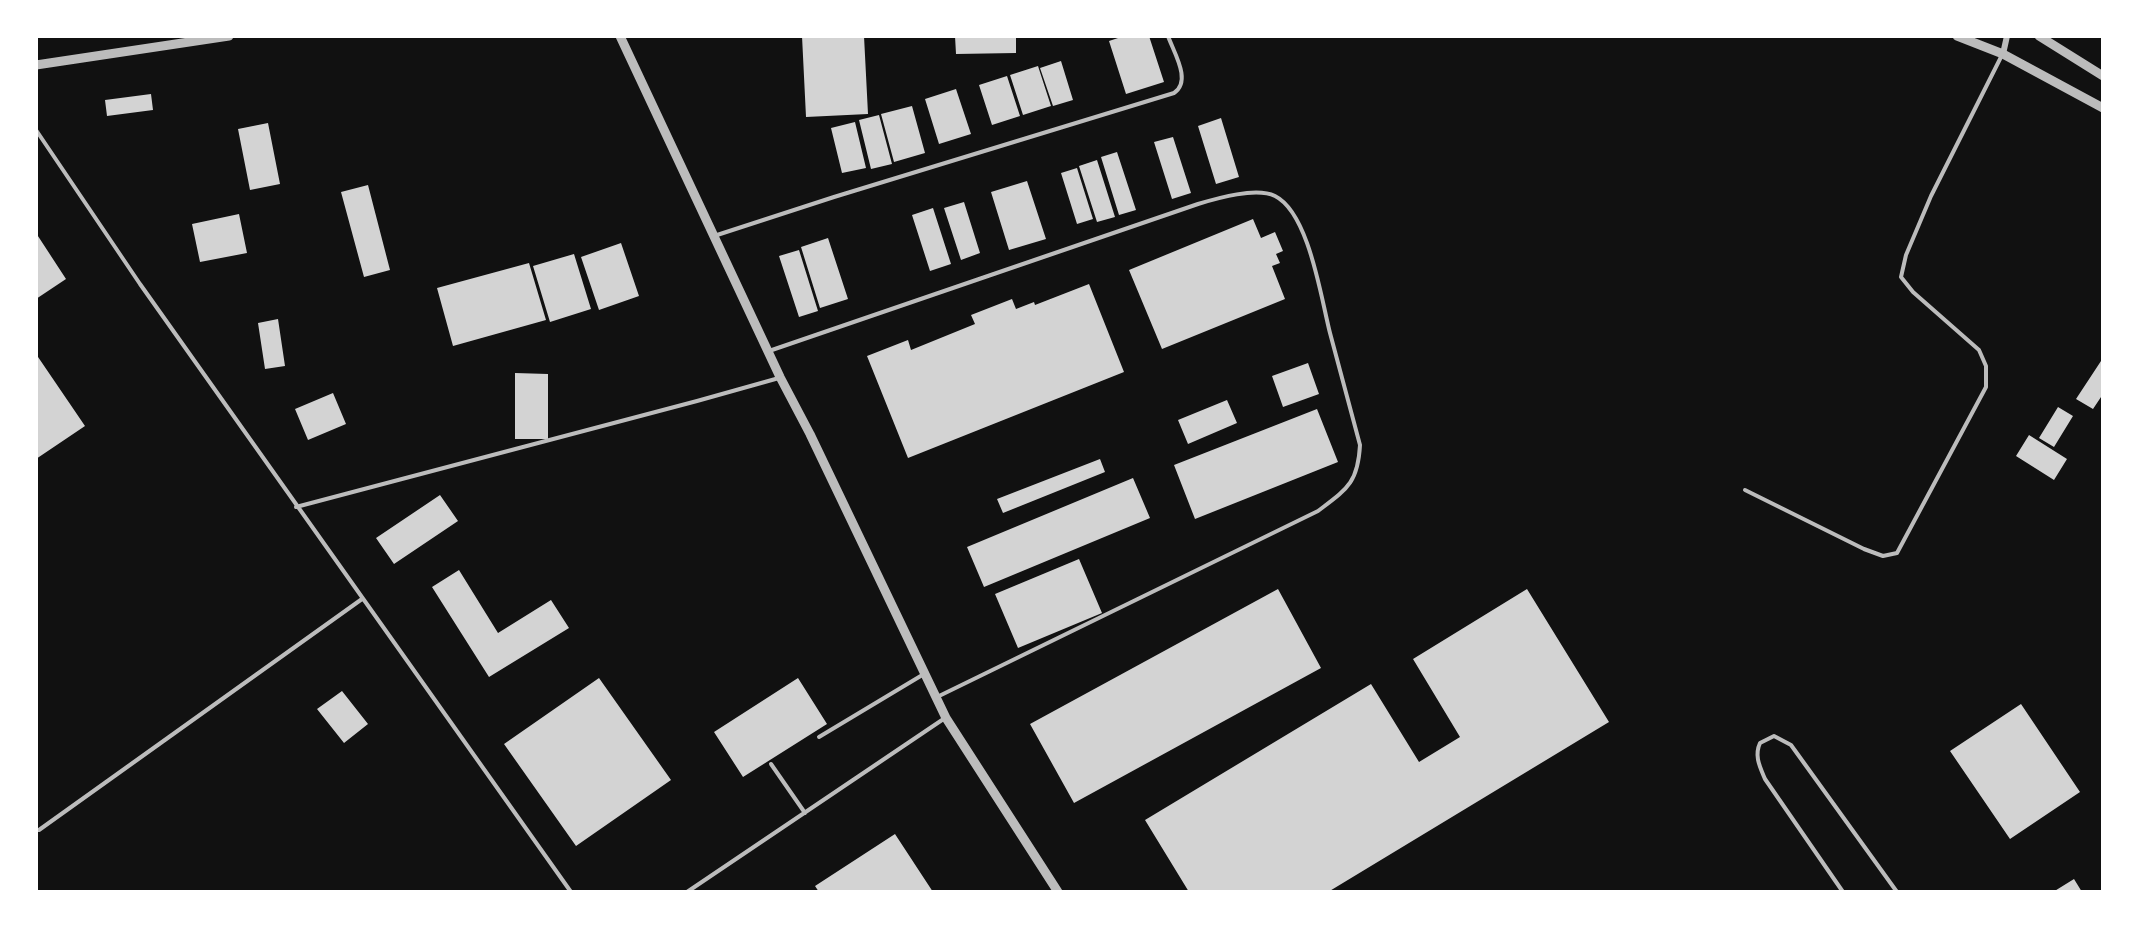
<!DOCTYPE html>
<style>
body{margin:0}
#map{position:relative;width:2139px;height:928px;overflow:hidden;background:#111;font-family:"Libre Baskerville",serif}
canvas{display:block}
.frame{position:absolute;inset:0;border:38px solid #fff;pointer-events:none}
</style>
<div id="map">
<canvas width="2139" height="928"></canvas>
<div class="frame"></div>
</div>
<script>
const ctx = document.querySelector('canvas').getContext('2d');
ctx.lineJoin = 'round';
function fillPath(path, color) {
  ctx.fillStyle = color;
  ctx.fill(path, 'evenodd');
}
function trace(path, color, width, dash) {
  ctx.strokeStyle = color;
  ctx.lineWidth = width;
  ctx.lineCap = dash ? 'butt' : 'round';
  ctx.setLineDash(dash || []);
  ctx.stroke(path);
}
fillPath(new Path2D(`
 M 802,36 L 864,36 L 868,114 L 806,117 Z
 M 955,36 L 1016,36 L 1016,53 L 956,54 Z
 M 1124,36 L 1149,36 L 1164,82 L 1126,94 L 1109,41 Z
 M 1061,61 L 1073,100 L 1053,106 L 1040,68 Z
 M 1038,66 L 1051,106 L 1023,115 L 1010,75 Z
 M 1007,76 L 1020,116 L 992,125 L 979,85 Z
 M 956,89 L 971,134 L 939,144 L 925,99 Z
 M 151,94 L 153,110 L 107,116 L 105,100 Z
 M 912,106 L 925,153 L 894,162 L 881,114 Z
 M 879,115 L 892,164 L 871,169 L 859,120 Z
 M 1221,118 L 1239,177 L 1216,184 L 1198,126 Z
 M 855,122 L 866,168 L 842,173 L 831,128 Z
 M 268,123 L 280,184 L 250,190 L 238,129 Z
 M 1173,137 L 1191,193 L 1172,199 L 1154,142 Z
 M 1117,152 L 1136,210 L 1119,215 L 1101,157 Z
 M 1097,160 L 1115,217 L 1097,222 L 1079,166 Z
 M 1077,168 L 1093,219 L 1077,224 L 1061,173 Z
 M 1027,181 L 1046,239 L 1009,250 L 991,192 Z
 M 368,185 L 390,270 L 364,277 L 341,192 Z
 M 964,202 L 980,253 L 961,260 L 944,208 Z
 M 933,208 L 951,264 L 930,271 L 912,215 Z
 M 239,214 L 247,253 L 200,262 L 192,224 Z
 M 1253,219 L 1261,238 L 1275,232 L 1283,251 L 1276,254 L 1280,263 L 1272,266 L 1285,299 L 1162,349 L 1129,270 Z
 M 36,233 L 66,279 L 36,299 Z
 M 828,238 L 848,299 L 820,308 L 801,247 Z
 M 621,243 L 639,296 L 599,310 L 581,257 Z
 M 799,250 L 818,311 L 799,317 L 779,256 Z
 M 574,254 L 591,309 L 550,322 L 533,266 Z
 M 529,263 L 546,320 L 453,346 L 437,288 Z
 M 1089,284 L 1124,372 L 908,458 L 867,356 L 908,340 L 911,350 L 975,324 L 971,315 L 1012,299 L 1016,309 L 1034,302 L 1035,305 Z
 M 278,319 L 285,366 L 265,369 L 258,323 Z
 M 36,354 L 85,426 L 36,459 Z
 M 2101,361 L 2103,362 L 2103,394 L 2093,409 L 2076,399 Z
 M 1308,363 L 1319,394 L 1283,407 L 1272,376 Z
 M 515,373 L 548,374 L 548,439 L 515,439 Z
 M 333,393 L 346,424 L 308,440 L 295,409 Z
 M 1227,400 L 1237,423 L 1188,444 L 1178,420 Z
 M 2058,407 L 2073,416 L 2054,447 L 2039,438 Z
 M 1317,409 L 1338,462 L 1195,519 L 1174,465 Z
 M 2029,435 L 2067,459 L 2054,480 L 2016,456 Z
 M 1100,459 L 1105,472 L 1003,513 L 997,499 Z
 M 1133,478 L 1150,518 L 984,587 L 967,547 Z
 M 440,495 L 458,521 L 394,564 L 376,538 Z
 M 1079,559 L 1102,613 L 1018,648 L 995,594 Z
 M 459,570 L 498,633 L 551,600 L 569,628 L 489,677 L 432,587 Z
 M 1278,589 L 1321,668 L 1074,803 L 1030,724 Z
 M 1527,589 L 1609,722 L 1328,892 L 1189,892 L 1145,820 L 1371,684 L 1419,762 L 1460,737 L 1413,659 Z
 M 599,678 L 671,780 L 576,846 L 504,744 Z
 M 798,678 L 827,724 L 743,777 L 714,732 Z
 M 342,691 L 368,724 L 344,743 L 317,709 Z
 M 2021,704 L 2080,792 L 2010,839 L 1950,751 Z
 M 895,834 L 933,892 L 819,892 L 815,886 Z
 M 2074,879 L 2082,892 L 2053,892 Z`), '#d3d3d3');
trace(new Path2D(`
 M 36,130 L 140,284 L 571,892
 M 714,236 L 834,197 L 1174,93 C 1192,81 1174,53 1168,36
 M 769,351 L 1198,204 C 1218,198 1256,187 1275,196 C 1309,213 1321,298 1330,333 C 1340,371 1350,408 1360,445 C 1358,483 1347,489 1318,511 L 937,697
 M 1745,490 L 1864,549 L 1883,556 L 1897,553 L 1986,387 L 1986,366 L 1979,350 L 1913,292 L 1901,277 L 1906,255 L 1931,196 L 2002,55
 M 296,507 L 697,401 L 779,378
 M 819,737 L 924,674
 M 771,764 L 805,813
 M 39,830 L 362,599
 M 687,892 L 945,718
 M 1843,892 L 1765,779 C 1760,767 1754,756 1760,743 L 1774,736 L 1791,745 L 1897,892`), '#bcbcbc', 4);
trace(new Path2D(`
 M 2003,54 L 2007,36`), '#bcbcbc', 6);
trace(new Path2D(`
 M 620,36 L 780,377 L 810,434 L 946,718 L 1058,892
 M 1957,36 L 2003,54 L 2103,108
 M 2039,36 L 2103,76
 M 36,65 L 229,36`), '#bcbcbc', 9);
</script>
